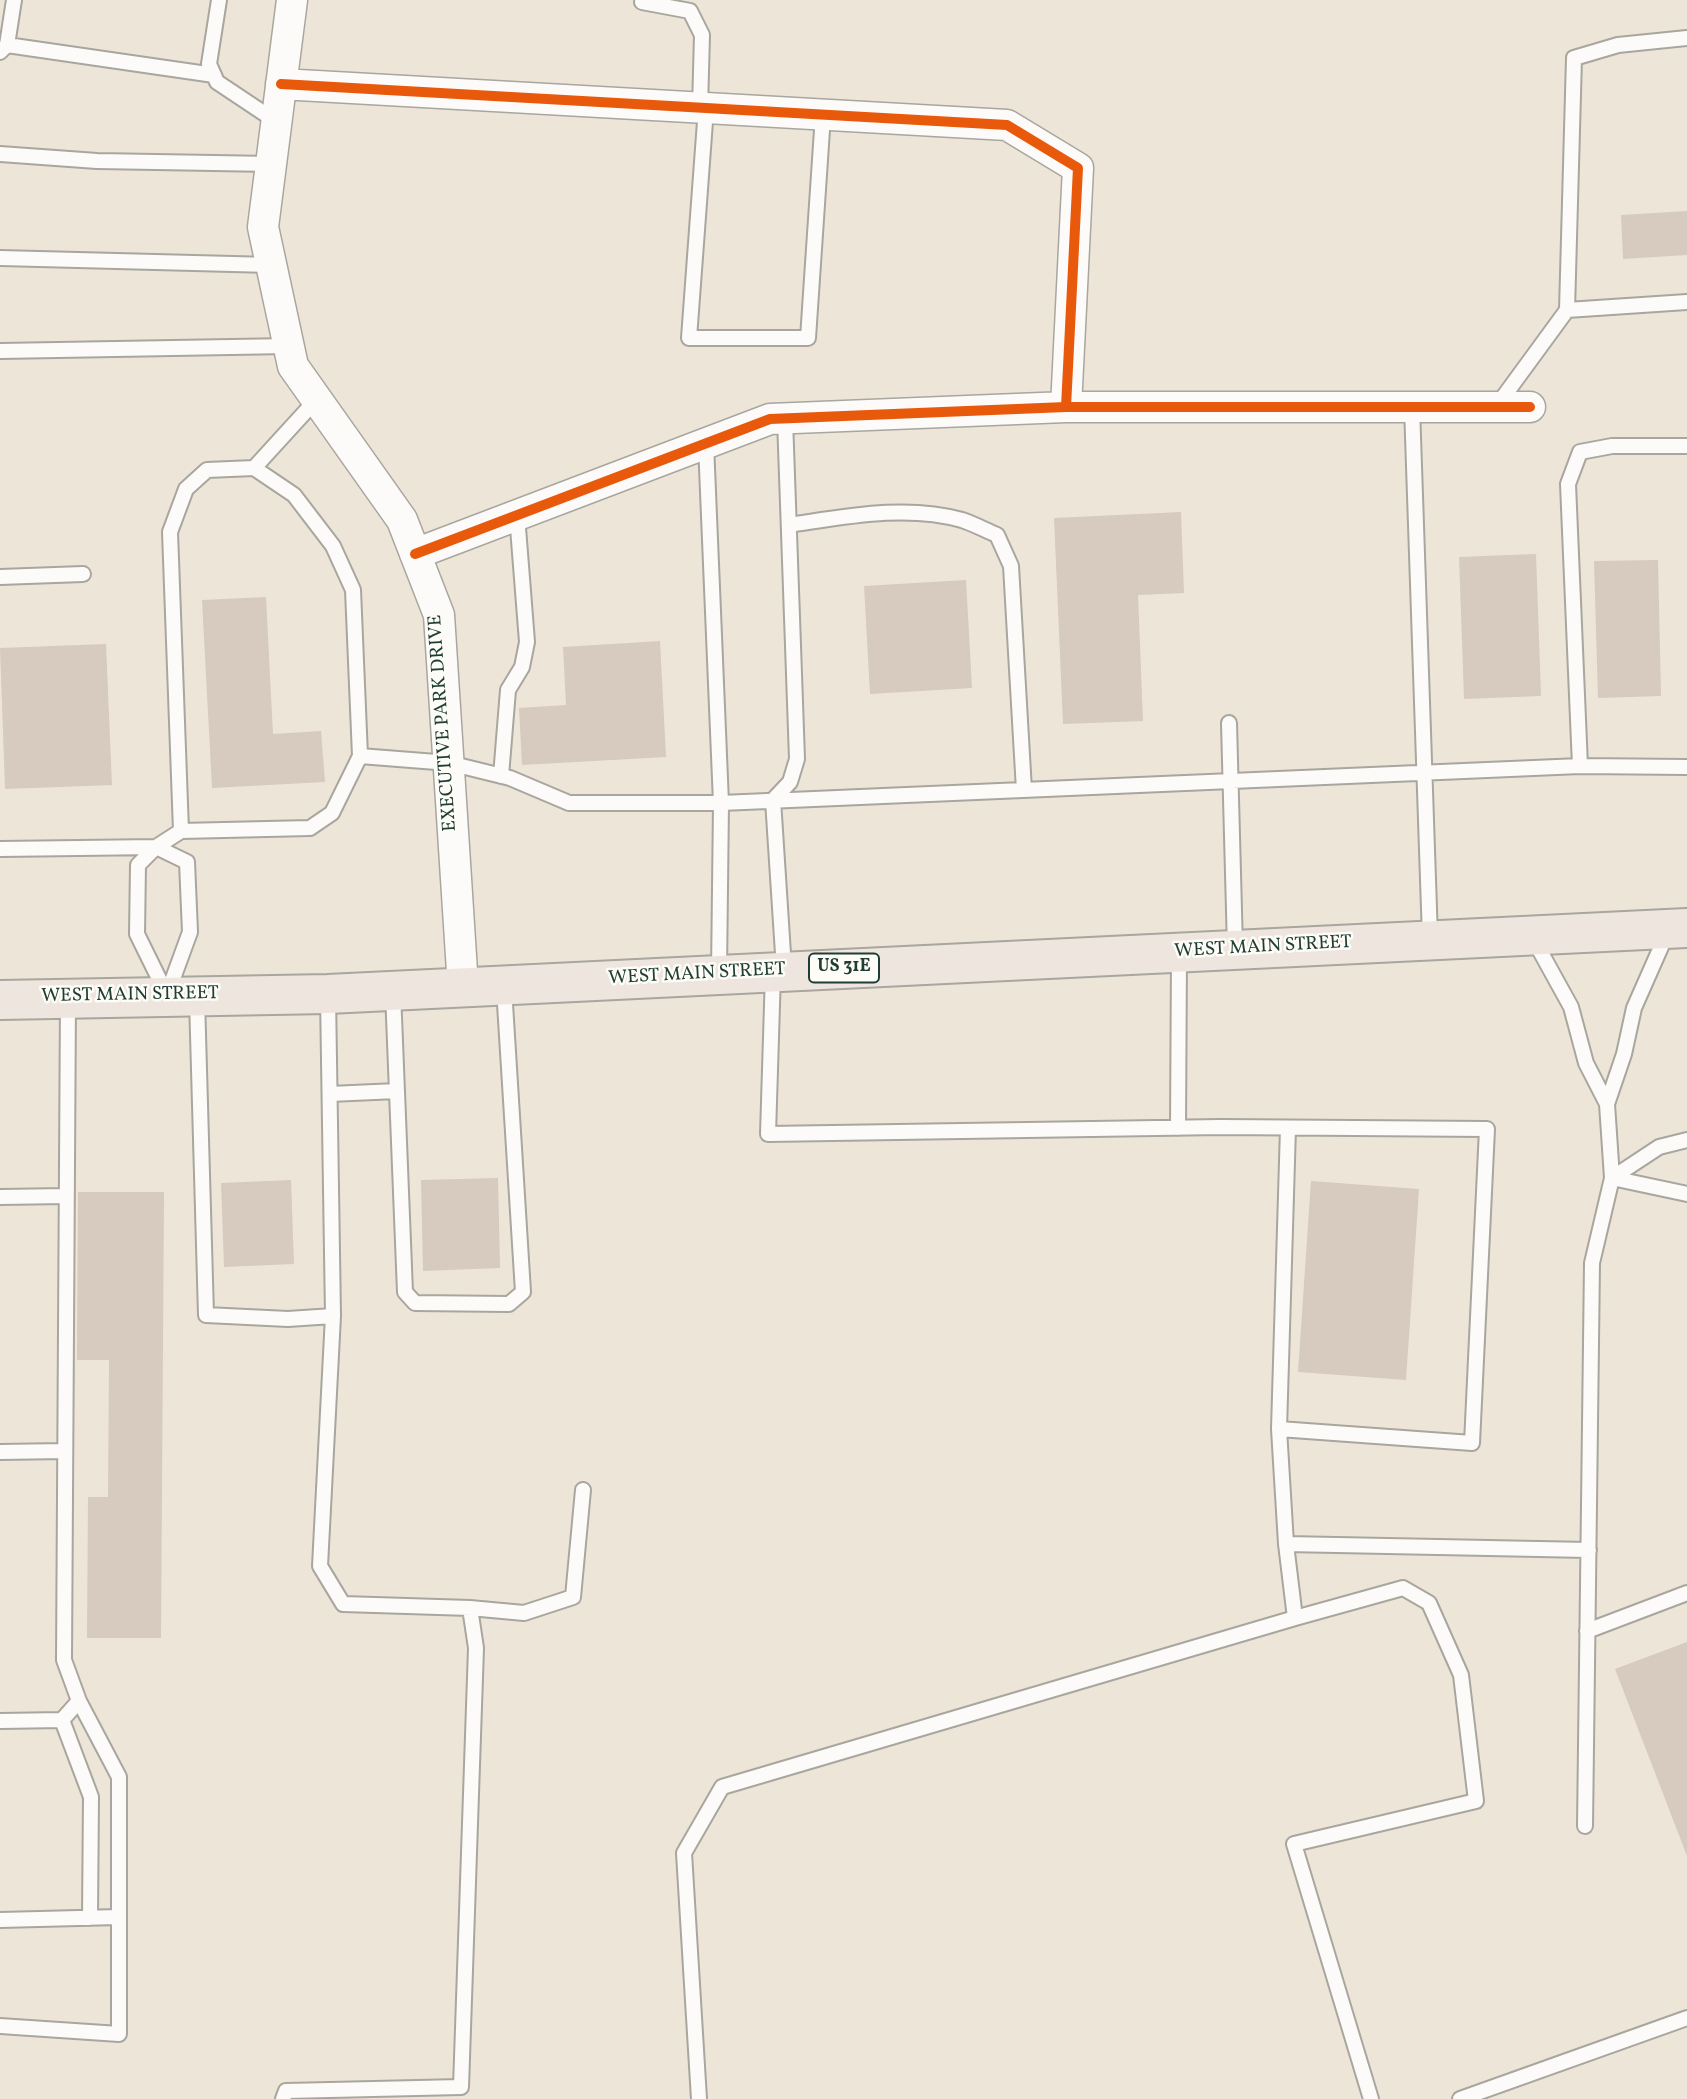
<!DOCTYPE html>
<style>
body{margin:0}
canvas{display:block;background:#ede5d8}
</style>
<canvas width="1687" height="2099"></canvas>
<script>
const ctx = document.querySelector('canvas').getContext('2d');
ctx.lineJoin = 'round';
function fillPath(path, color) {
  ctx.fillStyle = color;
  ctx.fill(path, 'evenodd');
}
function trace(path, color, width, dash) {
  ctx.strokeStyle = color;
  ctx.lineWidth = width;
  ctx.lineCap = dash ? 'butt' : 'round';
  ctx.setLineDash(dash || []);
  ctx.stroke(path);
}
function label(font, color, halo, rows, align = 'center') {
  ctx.font = font + ' Vollkorn,serif';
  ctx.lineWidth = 5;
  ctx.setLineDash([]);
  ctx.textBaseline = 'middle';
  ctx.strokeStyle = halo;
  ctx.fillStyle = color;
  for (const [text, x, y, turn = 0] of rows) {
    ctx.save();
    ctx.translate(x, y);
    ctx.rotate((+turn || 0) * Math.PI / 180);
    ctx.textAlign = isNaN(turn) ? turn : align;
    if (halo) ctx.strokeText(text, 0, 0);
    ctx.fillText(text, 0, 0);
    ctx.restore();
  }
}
fillPath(new Path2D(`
 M 1687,211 L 1687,255 L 1623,259 L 1621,215 Z
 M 1181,512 L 1184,593 L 1138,595 L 1143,721 L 1063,724 L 1054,518 Z
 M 1536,554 L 1541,696 L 1464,699 L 1459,557 Z
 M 1658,560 L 1661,696 L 1598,698 L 1594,561 Z
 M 966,580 L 972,688 L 870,694 L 864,586 Z
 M 266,597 L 273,734 L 321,731 L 325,782 L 212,788 L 202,600 Z
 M 660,641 L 666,757 L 522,765 L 519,708 L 566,705 L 563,647 Z
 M 106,644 L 112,785 L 5,789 L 0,648 Z
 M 498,1178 L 500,1268 L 423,1271 L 421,1180 Z
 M 291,1180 L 294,1264 L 224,1267 L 221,1183 Z
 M 1311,1181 L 1419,1189 L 1406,1380 L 1298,1372 Z
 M 78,1192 L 164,1192 L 161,1638 L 87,1638 L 88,1497 L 108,1497 L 109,1360 L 77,1360 Z
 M 1687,1642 L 1687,1856 L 1615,1669 Z`), '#d6cbbe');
const lane = new Path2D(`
 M 219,0 L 209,64 L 217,82 L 277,122
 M 642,2 L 690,11 L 702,35 L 700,108
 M 7,45 L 214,75
 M 0,52 L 7,45 L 14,0
 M 706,108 L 689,338 L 808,338 L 823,115
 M 0,154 L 97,161 L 272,164
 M 0,258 L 271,265
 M 1567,310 L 1574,58 L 1618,45 L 1687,38
 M 0,351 L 289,346
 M 1412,407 L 1430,938
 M 1496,407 L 1567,310 L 1687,302
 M 706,444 L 721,803 L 719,973
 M 254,468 L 317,399
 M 789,525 C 844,517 906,504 962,520 C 974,524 985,530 997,535 L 1011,566 L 1024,790
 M 0,577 L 83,574
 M 1229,723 L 1235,948
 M 1580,766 L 1568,484 L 1580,452 L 1612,446 L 1687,446
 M 501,776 L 508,690 L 522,667 L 527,642 L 517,515
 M 181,831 L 170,532 L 186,489 L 207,470 L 254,468 L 294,495 L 333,546 L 353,590 L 360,756
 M 156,847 L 187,862 L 190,932 L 167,995 L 137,934 L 138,865 Z
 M 0,849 L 156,847 L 181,831 L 310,828 L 332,813 L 360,756 L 449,763 L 510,778 L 569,803 L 721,803 L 1580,766 L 1687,767
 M 1534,940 L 1571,1007 L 1586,1063 L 1607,1104
 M 784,969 L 773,800 L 790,782 L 797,759 L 785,419
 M 773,973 L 768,1134 L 1221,1127 L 1487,1129 L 1472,1443 L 1279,1429 L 1286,1544
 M 393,992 L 405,1292 L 415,1303 L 509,1304 L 523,1292 L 504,988
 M 197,999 L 206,1315 L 288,1319 L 333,1316
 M 330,1094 L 397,1091
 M 1178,1128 L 1179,955
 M 1612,1178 L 1659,1147 L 1687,1140
 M 1612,1178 L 1687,1194
 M 0,1197 L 66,1196
 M 1279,1429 L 1288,1128
 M 0,1452 L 64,1451
 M 470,1608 L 524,1613 L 573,1597 L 583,1490
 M 1295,1618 L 1403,1588 L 1429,1603 L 1461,1675 L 1476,1801 L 1294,1844 L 1371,2099
 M 1587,1631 L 1687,1593
 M 62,1720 L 91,1797 L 90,1918
 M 0,1721 L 62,1720 L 79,1701
 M 1585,1826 L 1592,1263 L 1612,1178 L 1607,1104 L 1624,1054 L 1634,1008 L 1668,931
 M 0,1920 L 118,1917
 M 0,2026 L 119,2034 L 119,1777 L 79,1701 L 64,1660 L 68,999
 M 283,2099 L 286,2091 L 461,2087 L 476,1648 L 470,1608 L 343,1604 L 320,1566 L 333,1316 L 328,996
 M 699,2099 L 684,1853 L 722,1787 L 1295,1618 L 1286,1544 L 1589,1550
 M 1460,2099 L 1687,2018`);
const street = new Path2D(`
 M 292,0 L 263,227 L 293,366 L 402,520 L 439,615 L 463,987
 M 281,84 L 1007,125 L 1078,168 L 1066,407
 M 415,554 L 770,419 L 1066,407 L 1530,407`);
const primary = new Path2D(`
 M 0,1000 L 328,994 L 1687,928`);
trace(lane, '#a8a69e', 18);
trace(street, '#a8a69e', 33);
trace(primary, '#a8a69e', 42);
trace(lane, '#fcfbf9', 14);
trace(street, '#fcfbf9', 30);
trace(primary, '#eee6de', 38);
trace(new Path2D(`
 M 281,84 L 1007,125 L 1078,168 L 1066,407
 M 415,554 L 770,419 L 1066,407 L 1530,407`), '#e8590c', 10);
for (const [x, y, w] of [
 [844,968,70]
]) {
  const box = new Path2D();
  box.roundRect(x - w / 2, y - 14.5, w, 29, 5);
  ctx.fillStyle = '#fdfcf7';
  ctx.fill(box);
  trace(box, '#1f3d34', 2);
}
label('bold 18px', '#1f3d34', null, [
 ["US 31E",844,968]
]);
label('19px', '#1f3d34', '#fdfcf7', [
 ["EXECUTIVE PARK DRIVE",444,723,-94],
 ["WEST MAIN STREET",1263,948,-3],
 ["WEST MAIN STREET",697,975,-3],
 ["WEST MAIN STREET",130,996,-1]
]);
</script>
